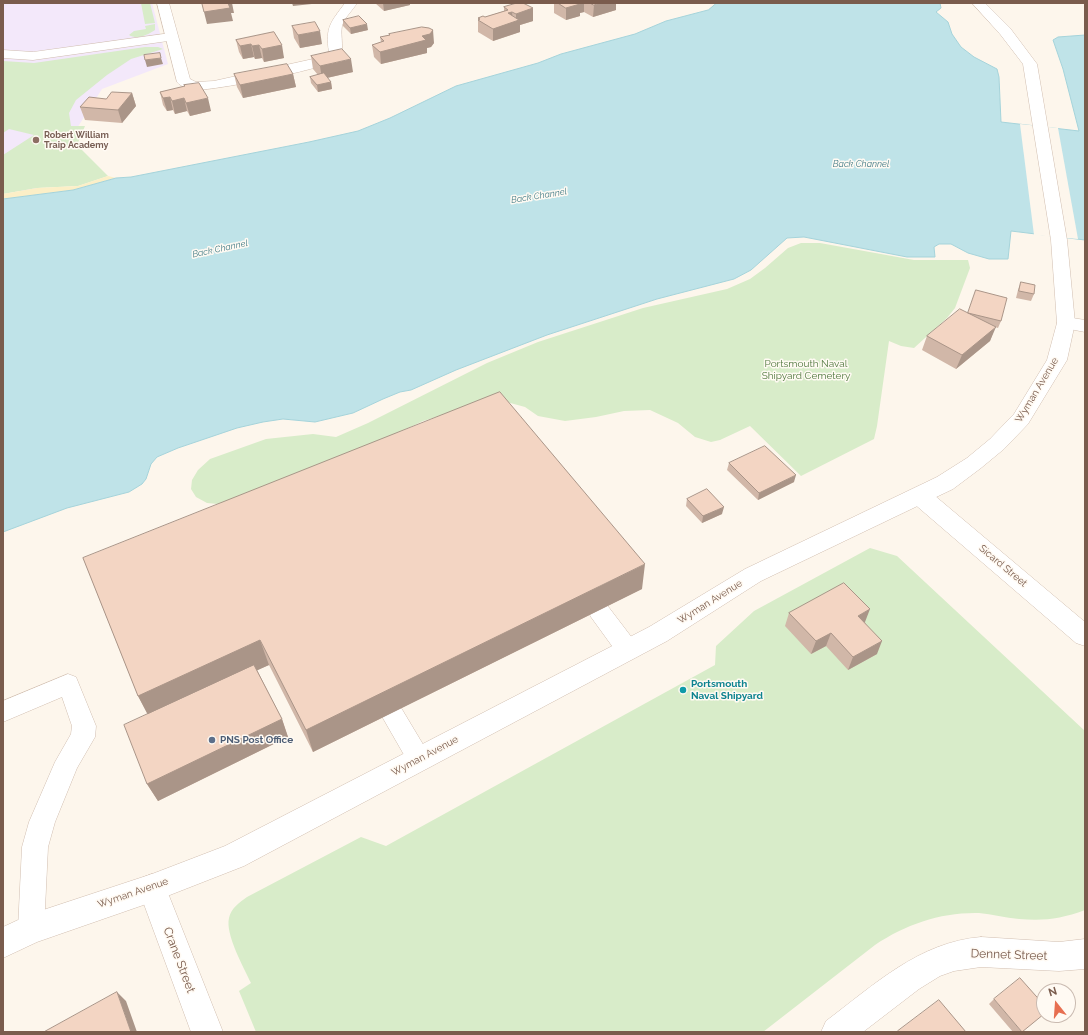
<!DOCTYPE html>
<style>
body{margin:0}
#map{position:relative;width:1088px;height:1035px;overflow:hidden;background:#fdf6ec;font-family:Raleway,sans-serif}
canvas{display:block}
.frame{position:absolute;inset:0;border:4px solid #7a5c4d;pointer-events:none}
.north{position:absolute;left:1036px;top:983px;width:40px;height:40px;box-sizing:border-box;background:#fffaf3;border:1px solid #cabbb1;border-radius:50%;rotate:343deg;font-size:11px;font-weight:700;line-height:16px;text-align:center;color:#7a5c4d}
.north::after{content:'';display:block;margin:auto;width:14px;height:18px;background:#e76f51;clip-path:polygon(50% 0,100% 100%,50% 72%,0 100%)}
</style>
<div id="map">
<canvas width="1088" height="1035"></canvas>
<div class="frame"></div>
<div class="north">N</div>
</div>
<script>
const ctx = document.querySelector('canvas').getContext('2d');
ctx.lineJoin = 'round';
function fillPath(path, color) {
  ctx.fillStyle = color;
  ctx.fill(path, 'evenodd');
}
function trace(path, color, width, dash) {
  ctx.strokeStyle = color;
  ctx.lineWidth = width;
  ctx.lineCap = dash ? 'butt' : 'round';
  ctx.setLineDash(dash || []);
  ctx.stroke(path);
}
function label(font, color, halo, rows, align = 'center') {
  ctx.font = font + ' Raleway,sans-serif';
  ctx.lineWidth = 3;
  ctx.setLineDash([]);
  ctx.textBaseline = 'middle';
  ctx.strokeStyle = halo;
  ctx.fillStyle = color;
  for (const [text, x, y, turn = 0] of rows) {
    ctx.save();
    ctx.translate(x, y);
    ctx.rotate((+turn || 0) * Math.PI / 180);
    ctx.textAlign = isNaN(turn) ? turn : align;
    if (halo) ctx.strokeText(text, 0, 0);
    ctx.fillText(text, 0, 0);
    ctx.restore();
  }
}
fillPath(new Path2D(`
 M 3,3 L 152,3 L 168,64 L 102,89 L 37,191 L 3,191 Z`), '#f3e8fa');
fillPath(new Path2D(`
 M 141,3 L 150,3 L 155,23 L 145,24 Z
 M 155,24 L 155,30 C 148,35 137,40 129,35 L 134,31 L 146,29 L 145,26 Z
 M 145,47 L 158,47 L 163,49 L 131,59 L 107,75 L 76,100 L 69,113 L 71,126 L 85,126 L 77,145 L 108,176 L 78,186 L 37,188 L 3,194 L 3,155 L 34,135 L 9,129 L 3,133 L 3,61 L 34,63 Z
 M 801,243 L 820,243 L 914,260 L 968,260 L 970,268 L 955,308 L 947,318 L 914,348 L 901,346 L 889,341 L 877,426 L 874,439 L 801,476 L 750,426 L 720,440 L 711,442 L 695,437 L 678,423 L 650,410 L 624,411 L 596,417 L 565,421 L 538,416 L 525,407 L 503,401 L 481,404 L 423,421 L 392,436 L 254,498 L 218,504 L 207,503 L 196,497 L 191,489 L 192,480 L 198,470 L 210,459 L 266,439 L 313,434 L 336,437 L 368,423 L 487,363 L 538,342 L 643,308 L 727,289 L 750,279 L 765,268 L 788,248 Z
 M 870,548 L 897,556 L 1085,731 L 1085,910 C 1061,919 1044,921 1019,919 C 1005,918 992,914 979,913 C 942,912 906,924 875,945 L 763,1032 L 256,1032 L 239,991 L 251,983 C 244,968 225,934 229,918 C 231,908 240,902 247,897 L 361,837 L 386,846 L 715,665 L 716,646 L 754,611 Z`), '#d8ecc9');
fillPath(new Path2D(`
 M 108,176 L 116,178 L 73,190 L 3,199 L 3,194 L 37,188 L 78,186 Z`), '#fcefc7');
const water = new Path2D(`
 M 717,3 L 940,3 L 941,8 L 936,12 L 948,22 L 952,34 L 961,47 L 974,57 L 997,69 L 999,77 L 1001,122 L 1079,131 L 1063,69 L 1053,40 L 1058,37 L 1085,35 L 1085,240 L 1011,231 L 1008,259 L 989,259 L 968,253 L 951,244 L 939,244 L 934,247 L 935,257 L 907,257 L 804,237 L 787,238 L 751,270 L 734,279 L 657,299 L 547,335 L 456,370 L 411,390 L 400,392 L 383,399 L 353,413 L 315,422 L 283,419 L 263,422 L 237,428 L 178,448 L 157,457 L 151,464 L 146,479 L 142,484 L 129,492 L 67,508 L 3,532 L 3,199 L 73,190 L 116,178 L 131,177 L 309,142 L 358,131 L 390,118 L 456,86 L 538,63 L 561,54 L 635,34 L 666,21 L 708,10 Z`);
fillPath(water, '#bfe3e8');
trace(water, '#a5d3da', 1);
fillPath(new Path2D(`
 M 1020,124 L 1058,128 L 1078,239 L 1034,235 Z`), '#fdf6ec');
const service = new Path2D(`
 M 171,33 L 175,34 L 177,37 L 175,40 L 33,60 L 3,58 L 3,50 L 33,52 Z
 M 599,602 L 607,605 L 636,643 L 639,650 L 636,657 L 628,659 L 620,657 L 591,617 L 588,611 L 591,605 Z
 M 68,674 L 76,677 L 96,726 L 95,737 L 77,768 L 55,822 L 48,847 L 44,929 L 40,938 L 31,942 L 22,938 L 18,929 L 22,847 L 29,822 L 55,762 L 71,734 L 72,726 L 62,697 L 3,722 L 3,701 Z
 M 392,703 L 400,706 L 427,751 L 431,759 L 427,767 L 419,770 L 411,767 L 384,720 L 380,713 L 384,706 Z`);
const minor = new Path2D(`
 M 157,3 L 169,3 L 190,79 L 196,82 L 214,81 L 322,57 L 329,52 C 325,27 331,22 345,3 L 357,3 C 353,10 344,18 342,26 C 340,35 345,53 339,58 C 329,69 215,90 196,90 C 190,90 181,87 177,82 Z
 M 1066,317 L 1085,320 L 1085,332 L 1059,327 L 1057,323 L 1059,319 Z
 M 920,488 L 928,490 L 1085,622 L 1085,646 L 1076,643 L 912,502 L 909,496 L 912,490 Z
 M 152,874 L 162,878 L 223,1032 L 191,1032 L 138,888 L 142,878 Z
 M 981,937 L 1059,942 L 1085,939 L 1085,969 L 1059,971 L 981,967 L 954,971 L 940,976 L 919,989 L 863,1032 L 821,1032 L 826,1021 C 874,985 919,942 981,937 Z`);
const tertiary = new Path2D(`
 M 972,3 L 985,3 L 1010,28 L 1037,64 L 1067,240 L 1075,323 L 1067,360 L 1028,424 L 1004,449 L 981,468 L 953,489 L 761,581 L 667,641 L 244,866 L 152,902 L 37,942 L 3,958 L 3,927 L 31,914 L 152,874 L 225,846 L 649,627 L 745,569 L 937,477 L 967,458 L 990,439 L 1014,414 L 1047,360 L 1057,323 L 1051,240 L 1023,64 L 1000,34 Z`);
trace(service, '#d1beb0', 1);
trace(minor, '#d1beb0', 1);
trace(tertiary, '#d1beb0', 1);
fillPath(service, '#fff');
fillPath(minor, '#fff');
fillPath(tertiary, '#fff');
fillPath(new Path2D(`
 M 375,3 L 410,3 L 410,5 L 384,11 Z
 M 554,3 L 616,3 L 616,10 L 593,17 L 584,12 L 580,13 L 580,16 L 566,20 L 554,13 Z
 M 504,7 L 533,8 L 533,21 L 520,25 L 520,32 L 493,41 L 478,32 L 478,18 L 485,17 L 504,11 Z
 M 343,20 L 368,30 L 351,34 L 343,26 Z
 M 292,26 L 322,44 L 300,48 L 294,38 Z
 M 274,32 L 284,58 L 264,62 L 262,58 L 255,59 L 254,57 L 243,59 L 239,52 L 236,40 Z
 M 389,34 L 434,43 L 431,47 L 427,48 L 427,53 L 381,64 L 374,57 L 372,45 L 381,42 L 380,37 L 389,35 Z
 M 311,56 L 353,72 L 327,78 L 331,82 L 332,89 L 318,92 L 311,83 L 310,77 L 318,75 L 313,69 Z
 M 234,74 L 293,74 L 296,87 L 243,98 L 237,87 Z
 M 184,85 L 211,111 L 190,116 L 187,111 L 175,114 L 173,110 L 167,111 L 163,105 L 160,92 L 184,87 Z
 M 132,93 L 136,106 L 122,123 L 85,120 L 80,107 L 106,99 Z
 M 1021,282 L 1034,294 L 1031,301 L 1016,298 L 1018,290 Z
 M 976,290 L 1001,321 L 998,328 L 995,327 L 990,341 L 956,369 L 922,350 L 927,336 L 968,313 Z
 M 729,463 L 794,482 L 758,500 L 727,470 Z
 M 687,499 L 722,514 L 702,523 L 686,506 Z
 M 83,558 L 642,589 L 313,752 L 269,665 L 257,670 L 282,719 L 288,737 L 158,801 L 147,784 L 148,714 L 138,696 Z
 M 789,613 L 865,622 L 877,654 L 848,670 L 826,646 L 811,654 L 785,626 Z
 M 994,999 L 1022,1032 L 1013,1032 L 989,1004 Z`), '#d1b7a8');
fillPath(new Path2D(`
 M 228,3 L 232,3 L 234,13 L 231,13 L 233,21 L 207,24 L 204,12 Z
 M 292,3 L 321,3 L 293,6 Z
 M 383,3 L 410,3 L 410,5 L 384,11 Z
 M 576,3 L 584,3 L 584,12 L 580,13 L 580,16 L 566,20 L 566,8 Z
 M 600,3 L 616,3 L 616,10 L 593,17 L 594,5 Z
 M 533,8 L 533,21 L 520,25 L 520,32 L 493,41 L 493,29 L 508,13 L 512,12 L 513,22 L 516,21 L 516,14 Z
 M 367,24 L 368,30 L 351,34 L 350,28 Z
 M 433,30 L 434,43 L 431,47 L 427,48 L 427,53 L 381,64 L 380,52 L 422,36 Z
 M 320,31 L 322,44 L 300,48 L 298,35 Z
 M 251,44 L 254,57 L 243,59 L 240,46 Z
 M 259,45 L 262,58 L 255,59 L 252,46 Z
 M 282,45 L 284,58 L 264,62 L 262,49 Z
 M 161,58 L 163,64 L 147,67 L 145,60 Z
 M 351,59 L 353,72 L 322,79 L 320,66 Z
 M 293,74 L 296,87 L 243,98 L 240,85 Z
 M 331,82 L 332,89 L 318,92 L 317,85 Z
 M 132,93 L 136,106 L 122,123 L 118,110 Z
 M 170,97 L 173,110 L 167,111 L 163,98 Z
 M 184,98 L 187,111 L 175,114 L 172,101 Z
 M 208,98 L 211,111 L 190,116 L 186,103 Z
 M 996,327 L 990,341 L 956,369 L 962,355 Z
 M 796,475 L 794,482 L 758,500 L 759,493 Z
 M 724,507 L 722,514 L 702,523 L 703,516 Z
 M 645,564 L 642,589 L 313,752 L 306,730 Z
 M 870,609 L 865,622 L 853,629 L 858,616 Z
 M 831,633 L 826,646 L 811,654 L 816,641 Z
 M 260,640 L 269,665 L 150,719 L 138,696 Z
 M 882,641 L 877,654 L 848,670 L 853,657 Z
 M 282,719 L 288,737 L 158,801 L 147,784 Z
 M 117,992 L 126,1001 L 137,1032 L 131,1032 Z`), '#aa9588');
const building = new Path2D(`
 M 204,3 L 228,3 L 230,8 L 204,12 L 202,4 Z
 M 517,3 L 523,3 L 533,8 L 516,14 L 512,12 L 508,13 L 519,20 L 493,29 L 478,20 L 480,19 L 478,18 L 483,16 L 485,17 L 508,10 L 504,7 Z
 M 558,3 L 579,3 L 580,4 L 566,8 Z
 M 590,3 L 600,3 L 594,5 Z
 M 359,16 L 367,24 L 350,28 L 343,20 Z
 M 315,22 L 320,31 L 298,35 L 292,26 Z
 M 422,27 L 429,28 L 433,30 L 430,34 L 422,36 L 426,40 L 380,52 L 372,45 L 384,41 L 380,37 L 390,35 L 389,34 Z
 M 274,32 L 282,45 L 262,49 L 259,45 L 252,46 L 251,44 L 240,46 L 236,40 Z
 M 342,49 L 351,59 L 320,66 L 311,56 Z
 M 160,53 L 161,58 L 145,60 L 144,55 Z
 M 287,64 L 293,74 L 240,85 L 234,74 Z
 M 324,73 L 331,82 L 317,85 L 310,77 Z
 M 199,83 L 208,98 L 186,103 L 184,98 L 172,101 L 170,97 L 163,98 L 160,92 L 185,86 L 184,85 Z
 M 112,92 L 132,93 L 118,110 L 80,107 L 89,97 L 106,99 Z
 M 1021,282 L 1035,285 L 1034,294 L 1019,291 Z
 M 976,290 L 1007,298 L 1001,321 L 968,313 Z
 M 960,309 L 996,327 L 962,355 L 927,336 Z
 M 500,392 L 645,564 L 306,730 L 260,640 L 138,696 L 83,558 Z
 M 765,446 L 796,475 L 759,493 L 729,463 Z
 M 707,489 L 724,507 L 703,516 L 687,499 Z
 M 844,583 L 870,609 L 858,616 L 882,641 L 853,657 L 831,633 L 816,641 L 789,613 Z
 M 254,665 L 282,719 L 147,784 L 124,725 Z
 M 1020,978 L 1044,1005 L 1044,1014 L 1022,1032 L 994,999 Z
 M 117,992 L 131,1032 L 44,1032 Z
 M 939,1000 L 966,1032 L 899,1032 L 898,1031 Z`);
fillPath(building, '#f3d5c3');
trace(building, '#aa9588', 1);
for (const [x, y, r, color] of [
 [36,140,4,"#8d6e63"],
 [683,690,4,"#0f9aa8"],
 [212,740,4,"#5c6f8a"]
]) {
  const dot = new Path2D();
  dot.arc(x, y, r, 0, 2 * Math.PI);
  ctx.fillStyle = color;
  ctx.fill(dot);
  trace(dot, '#fffaf3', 1.5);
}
label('bold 9px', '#785e54', '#fffaf3', [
 ["Robert William",44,135],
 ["Traip Academy",44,145]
], 'left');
label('italic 9px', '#437c86', '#fffaf3', [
 ["Back Channel",861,164],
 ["Back Channel",539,196,-9],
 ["Back Channel",220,249,-12]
]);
label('10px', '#537a41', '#fffaf3', [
 ["Portsmouth Naval",806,364],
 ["Shipyard Cemetery",806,376]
]);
label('10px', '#7a5c4d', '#fffaf3', [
 ["Wyman Avenue",1037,390,-59],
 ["Sicard Street",1003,566,40],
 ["Wyman Avenue",710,602,-32],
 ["Wyman Avenue",425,756,-28],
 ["Wyman Avenue",133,893,-19]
]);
label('bold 10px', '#0d838f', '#fffaf3', [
 ["Portsmouth",691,684],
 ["Naval Shipyard",691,696]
], 'left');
label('bold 10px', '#4e5e75', '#fffaf3', [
 ["PNS Post Office",220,740]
], 'left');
label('12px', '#7a5c4d', '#fffaf3', [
 ["Dennet Street",1009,955,2],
 ["Crane Street",179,960,69]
]);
</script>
